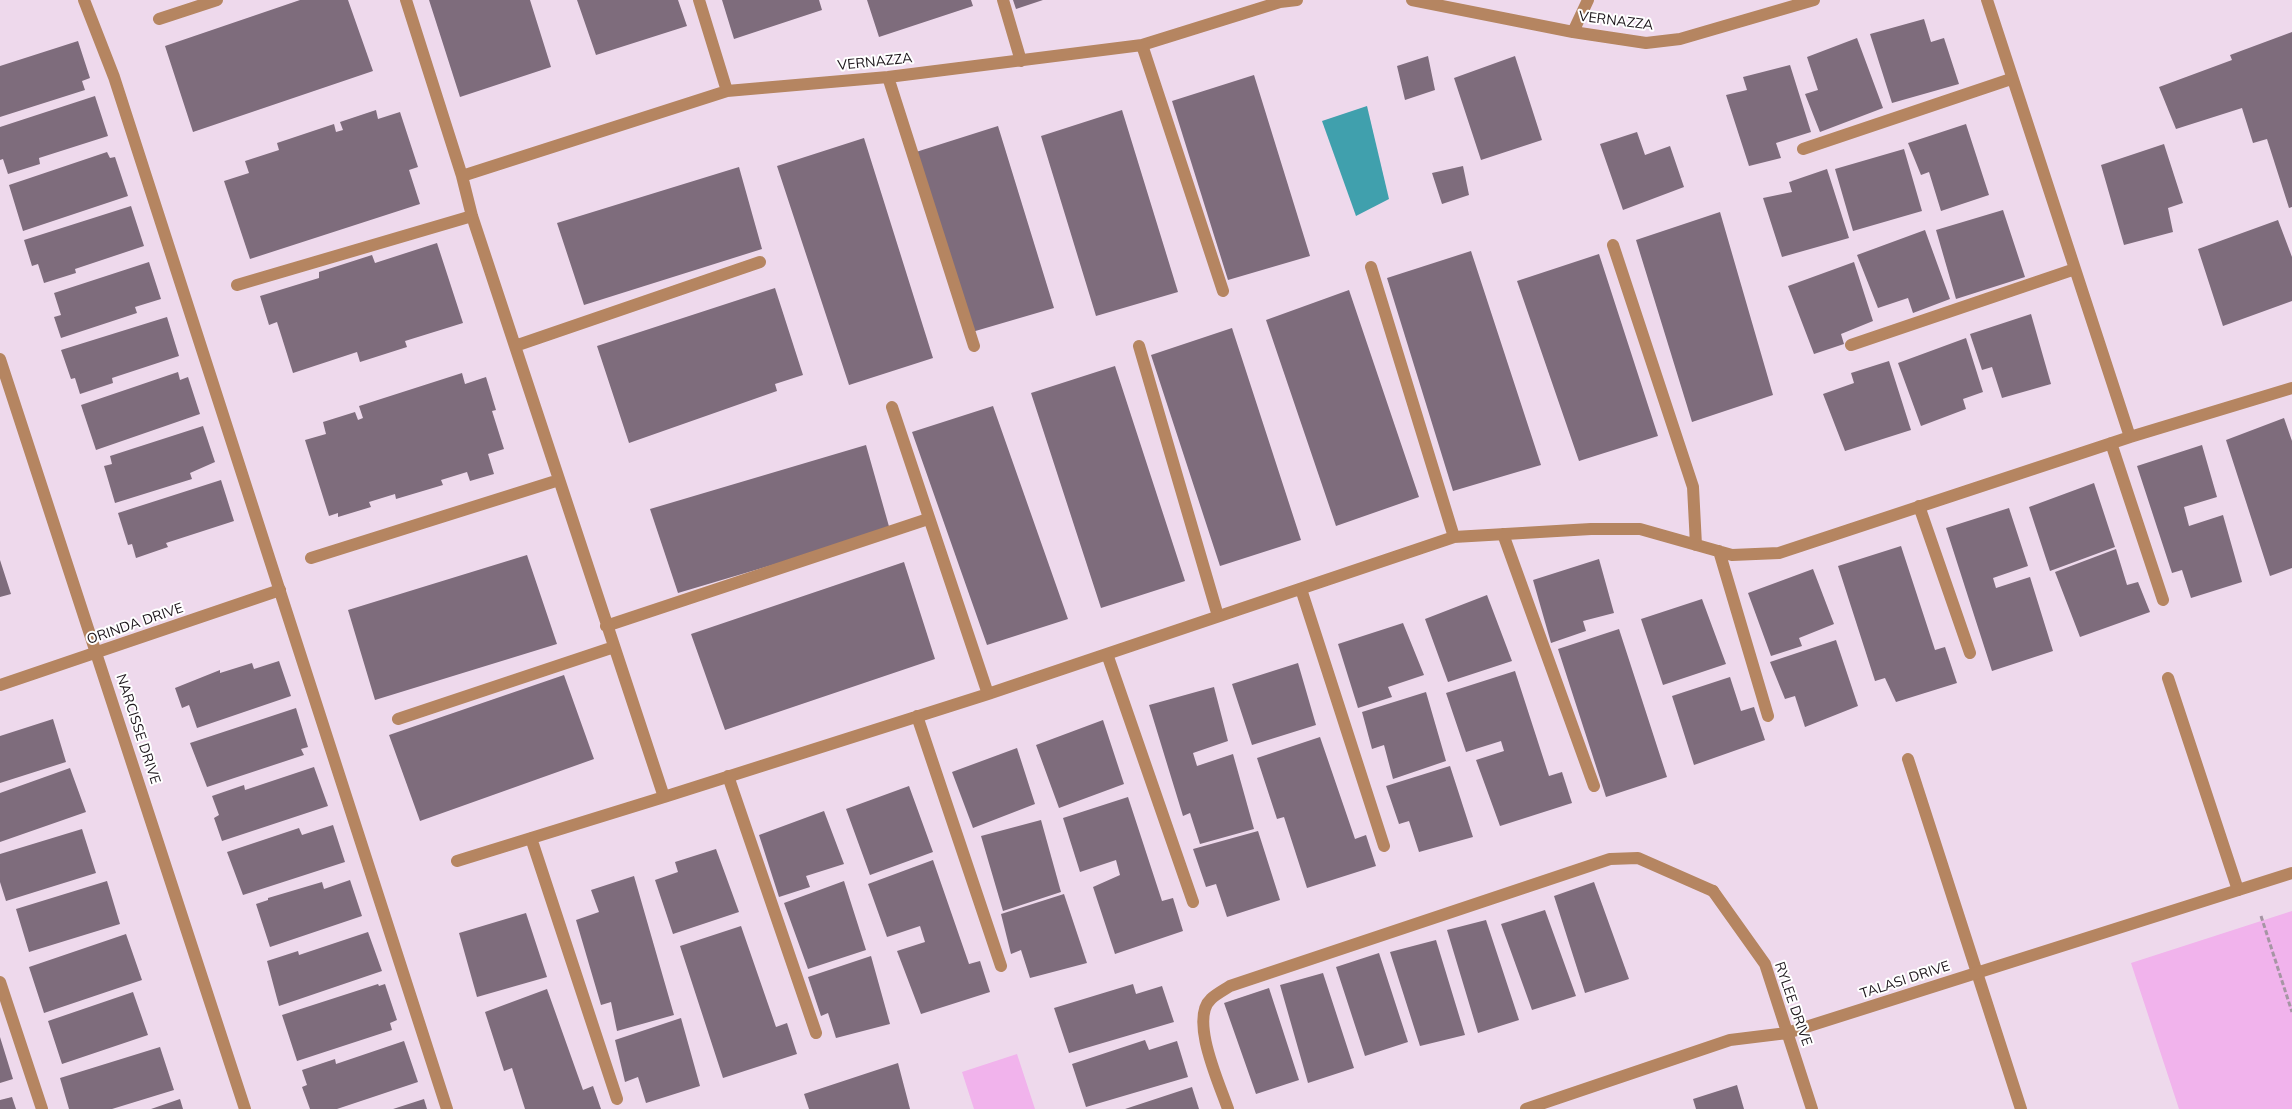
<!DOCTYPE html>
<style>
body{margin:0}
canvas{display:block;background:#eed9ec}
</style>
<canvas width="2292" height="1109"></canvas>
<script>
const ctx = document.querySelector('canvas').getContext('2d');
ctx.lineJoin = 'round';
function fillPath(path, color) {
  ctx.fillStyle = color;
  ctx.fill(path, 'evenodd');
}
function trace(path, color, width, dash) {
  ctx.strokeStyle = color;
  ctx.lineWidth = width;
  ctx.lineCap = dash ? 'butt' : 'round';
  ctx.setLineDash(dash || []);
  ctx.stroke(path);
}
function label(font, color, halo, rows, align = 'center') {
  ctx.font = font + ' Mulish,sans-serif';
  ctx.lineWidth = 4;
  ctx.setLineDash([]);
  ctx.textBaseline = 'middle';
  ctx.strokeStyle = halo;
  ctx.fillStyle = color;
  for (const [text, x, y, turn = 0] of rows) {
    ctx.save();
    ctx.translate(x, y);
    ctx.rotate((+turn || 0) * Math.PI / 180);
    ctx.textAlign = isNaN(turn) ? turn : align;
    if (halo) ctx.strokeText(text, 0, 0);
    ctx.fillText(text, 0, 0);
    ctx.restore();
  }
}
fillPath(new Path2D(`
 M 2292,911 L 2292,1109 L 2179,1109 L 2131,963 Z
 M 1017,1054 L 1035,1109 L 974,1109 L 962,1072 Z`), '#f1b3ec');
fillPath(new Path2D(`
 M 1367,106 L 1389,199 L 1356,216 L 1322,121 Z`), '#40a0ad');
fillPath(new Path2D(`
 M 300,0 L 348,0 L 373,71 L 193,132 L 165,46 Z
 M 429,0 L 530,0 L 551,67 L 460,97 Z
 M 577,0 L 678,0 L 687,26 L 596,55 Z
 M 722,0 L 819,0 L 822,10 L 734,39 Z
 M 867,0 L 971,0 L 973,6 L 879,37 Z
 M 1013,0 L 1043,0 L 1016,9 Z
 M 1924,19 L 1931,42 L 1944,38 L 1959,84 L 1892,103 L 1870,34 Z
 M 2292,32 L 2292,207 L 2289,208 L 2267,139 L 2253,143 L 2242,108 L 2176,129 L 2159,87 L 2232,60 L 2230,55 Z
 M 1857,38 L 1883,108 L 1820,132 L 1805,94 L 1818,90 L 1807,57 Z
 M 78,41 L 90,78 L 82,81 L 85,90 L 0,117 L 0,66 Z
 M 1428,56 L 1435,90 L 1405,100 L 1397,66 Z
 M 1515,56 L 1542,140 L 1481,160 L 1454,78 Z
 M 1790,65 L 1811,132 L 1776,143 L 1781,158 L 1749,166 L 1726,95 L 1747,90 L 1743,77 Z
 M 1254,75 L 1310,256 L 1228,280 L 1172,101 Z
 M 95,96 L 108,136 L 39,158 L 40,164 L 8,174 L 3,159 L 0,160 L 0,127 Z
 M 376,110 L 378,119 L 400,112 L 418,167 L 409,170 L 420,204 L 250,259 L 224,181 L 249,173 L 245,161 L 279,150 L 277,143 L 334,124 L 336,132 L 343,130 L 340,122 Z
 M 1122,110 L 1178,292 L 1096,316 L 1041,136 Z
 M 1966,124 L 1989,195 L 1941,211 L 1929,172 L 1921,175 L 1908,143 Z
 M 998,126 L 1054,308 L 972,332 L 916,152 Z
 M 1637,132 L 1645,155 L 1670,146 L 1684,187 L 1623,210 L 1600,144 Z
 M 864,138 L 933,358 L 849,385 L 777,166 Z
 M 2164,144 L 2183,203 L 2168,208 L 2173,232 L 2124,245 L 2101,165 Z
 M 1904,149 L 1922,211 L 1853,231 L 1835,169 Z
 M 107,152 L 110,158 L 115,157 L 128,196 L 23,231 L 9,185 Z
 M 1463,166 L 1469,195 L 1442,204 L 1432,173 Z
 M 739,167 L 762,249 L 584,305 L 557,223 Z
 M 1827,169 L 1849,238 L 1782,257 L 1763,198 L 1792,192 L 1789,182 Z
 M 131,206 L 144,246 L 75,269 L 76,273 L 44,283 L 38,264 L 32,266 L 24,240 Z
 M 2003,210 L 2025,277 L 1956,299 L 1936,230 Z
 M 1720,212 L 1773,395 L 1692,422 L 1636,240 Z
 M 2278,220 L 2292,257 L 2292,301 L 2223,326 L 2198,249 Z
 M 1925,230 L 1950,299 L 1913,313 L 1908,298 L 1878,308 L 1857,255 Z
 M 437,243 L 463,323 L 405,341 L 407,347 L 360,362 L 357,352 L 293,373 L 277,322 L 269,325 L 260,296 L 319,278 L 319,272 L 372,255 L 375,263 Z
 M 1471,251 L 1541,465 L 1453,491 L 1387,278 Z
 M 1599,254 L 1658,436 L 1579,461 L 1517,281 Z
 M 149,262 L 161,299 L 135,307 L 137,313 L 61,338 L 54,317 L 61,315 L 54,293 Z
 M 1854,262 L 1873,321 L 1841,334 L 1844,344 L 1814,354 L 1788,286 Z
 M 775,288 L 803,375 L 775,384 L 777,391 L 629,443 L 597,346 Z
 M 1349,290 L 1419,497 L 1336,526 L 1266,320 Z
 M 2031,314 L 2051,384 L 2002,398 L 1992,367 L 1982,370 L 1970,334 Z
 M 167,317 L 179,356 L 112,378 L 113,383 L 80,394 L 75,378 L 71,379 L 61,350 Z
 M 1232,328 L 1301,540 L 1220,566 L 1151,355 Z
 M 1966,338 L 1983,392 L 1963,399 L 1966,409 L 1921,426 L 1898,363 Z
 M 1889,361 L 1911,430 L 1845,451 L 1823,394 L 1854,383 L 1851,373 Z
 M 1115,366 L 1185,581 L 1101,608 L 1031,393 Z
 M 178,372 L 180,380 L 188,377 L 200,414 L 96,450 L 81,405 Z
 M 462,373 L 465,384 L 486,377 L 496,410 L 492,411 L 504,449 L 488,454 L 494,474 L 470,481 L 467,472 L 441,480 L 443,485 L 396,499 L 395,494 L 369,502 L 371,507 L 338,517 L 338,513 L 329,516 L 305,440 L 326,434 L 323,422 L 355,412 L 358,420 L 363,418 L 359,406 Z
 M 993,406 L 1068,619 L 987,645 L 912,432 Z
 M 2284,418 L 2292,441 L 2292,568 L 2270,576 L 2226,440 Z
 M 203,426 L 215,462 L 190,473 L 192,479 L 115,503 L 104,466 L 112,464 L 110,456 Z
 M 866,445 L 890,530 L 678,593 L 650,509 Z
 M 2202,445 L 2217,497 L 2184,507 L 2189,526 L 2223,515 L 2242,582 L 2191,598 L 2182,570 L 2172,573 L 2137,466 Z
 M 221,480 L 234,521 L 166,543 L 168,547 L 136,558 L 132,544 L 128,545 L 118,513 Z
 M 2094,483 L 2115,547 L 2050,571 L 2029,507 Z
 M 2009,508 L 2028,566 L 1993,578 L 1996,588 L 2030,577 L 2053,651 L 1992,671 L 1946,528 Z
 M 1901,546 L 1935,650 L 1945,647 L 1957,683 L 1896,702 L 1885,678 L 1875,681 L 1838,566 Z
 M 2116,549 L 2127,585 L 2138,582 L 2150,612 L 2080,637 L 2055,572 Z
 M 527,555 L 557,644 L 375,700 L 348,610 Z
 M 1599,559 L 1614,613 L 1583,621 L 1586,631 L 1551,643 L 1533,580 Z
 M 0,560 L 11,594 L 0,597 Z
 M 904,562 L 935,659 L 725,730 L 691,634 Z
 M 1813,569 L 1834,624 L 1799,638 L 1802,646 L 1771,656 L 1748,593 Z
 M 1487,595 L 1512,661 L 1448,682 L 1425,619 Z
 M 1702,599 L 1726,664 L 1663,685 L 1641,619 Z
 M 1403,623 L 1424,675 L 1388,687 L 1392,697 L 1358,708 L 1338,644 Z
 M 1619,629 L 1667,777 L 1606,797 L 1558,649 Z
 M 1836,640 L 1858,706 L 1805,727 L 1795,696 L 1785,699 L 1770,662 Z
 M 279,661 L 291,696 L 197,728 L 189,705 L 182,708 L 175,688 L 220,670 L 220,673 L 252,663 L 254,669 Z
 M 1298,663 L 1316,725 L 1252,745 L 1232,684 Z
 M 1515,671 L 1549,776 L 1562,772 L 1572,803 L 1500,826 L 1476,760 L 1504,751 L 1501,741 L 1466,752 L 1446,693 Z
 M 564,675 L 594,759 L 420,821 L 389,735 Z
 M 1730,677 L 1741,711 L 1754,707 L 1765,740 L 1694,765 L 1672,696 Z
 M 1214,687 L 1228,741 L 1193,753 L 1197,766 L 1233,754 L 1254,829 L 1200,844 L 1190,813 L 1183,816 L 1149,705 Z
 M 1426,692 L 1446,761 L 1393,779 L 1384,745 L 1372,749 L 1362,712 Z
 M 296,708 L 308,747 L 301,749 L 304,755 L 207,787 L 190,743 Z
 M 53,719 L 66,762 L 0,783 L 0,736 Z
 M 1103,720 L 1124,784 L 1059,808 L 1036,745 Z
 M 1320,737 L 1355,839 L 1366,835 L 1376,866 L 1307,888 L 1284,817 L 1277,819 L 1257,758 Z
 M 1017,748 L 1035,804 L 973,828 L 952,772 Z
 M 1450,766 L 1473,837 L 1419,852 L 1409,821 L 1399,824 L 1386,786 Z
 M 314,767 L 328,806 L 222,841 L 214,818 L 219,815 L 212,796 L 244,785 L 245,790 Z
 M 70,768 L 86,812 L 0,842 L 0,793 Z
 M 909,786 L 933,852 L 870,875 L 846,809 Z
 M 1128,797 L 1162,901 L 1173,898 L 1183,931 L 1115,954 L 1093,887 L 1120,875 L 1116,860 L 1080,872 L 1063,818 Z
 M 824,811 L 844,864 L 806,876 L 810,887 L 779,897 L 759,835 Z
 M 1041,820 L 1061,892 L 1003,911 L 981,836 Z
 M 333,825 L 345,862 L 243,895 L 227,852 L 299,828 L 302,835 Z
 M 82,829 L 96,873 L 6,901 L 0,882 L 0,854 Z
 M 1258,831 L 1280,900 L 1227,917 L 1216,884 L 1206,887 L 1193,849 Z
 M 716,849 L 739,912 L 673,934 L 655,880 L 678,872 L 675,862 Z
 M 933,860 L 969,964 L 980,961 L 990,992 L 921,1014 L 897,951 L 925,942 L 920,926 L 887,937 L 868,884 Z
 M 634,876 L 674,1015 L 617,1031 L 611,1002 L 601,1005 L 576,920 L 599,912 L 591,890 Z
 M 350,880 L 362,916 L 270,947 L 256,904 L 268,900 L 268,898 L 322,882 L 324,889 Z
 M 107,881 L 120,924 L 29,952 L 16,909 Z
 M 844,881 L 866,950 L 808,969 L 784,903 Z
 M 1594,882 L 1629,979 L 1585,993 L 1554,896 Z
 M 1064,894 L 1087,963 L 1030,978 L 1021,950 L 1011,954 L 1001,914 Z
 M 1545,910 L 1576,996 L 1532,1010 L 1501,924 Z
 M 526,913 L 547,977 L 477,997 L 459,933 Z
 M 1486,920 L 1519,1020 L 1478,1033 L 1447,930 Z
 M 741,926 L 776,1027 L 787,1023 L 797,1054 L 723,1078 L 680,946 Z
 M 368,932 L 382,971 L 279,1006 L 267,961 L 298,951 L 299,955 Z
 M 126,934 L 142,980 L 44,1013 L 29,967 Z
 M 1436,940 L 1465,1035 L 1420,1046 L 1390,952 Z
 M 1379,953 L 1408,1042 L 1365,1056 L 1336,967 Z
 M 871,956 L 890,1024 L 836,1038 L 828,1013 L 821,1016 L 808,977 Z
 M 1323,973 L 1354,1068 L 1308,1083 L 1280,985 Z
 M 378,984 L 379,986 L 385,984 L 397,1020 L 390,1023 L 392,1030 L 297,1061 L 282,1015 Z
 M 1133,984 L 1136,994 L 1162,986 L 1174,1022 L 1069,1053 L 1054,1008 Z
 M 1269,988 L 1299,1080 L 1256,1094 L 1224,1003 Z
 M 547,989 L 583,1090 L 593,1086 L 601,1109 L 525,1109 L 512,1068 L 504,1071 L 485,1012 Z
 M 133,992 L 148,1035 L 62,1064 L 48,1021 Z
 M 681,1018 L 700,1086 L 646,1103 L 638,1077 L 625,1082 L 615,1040 Z
 M 0,1037 L 13,1079 L 0,1083 Z
 M 1145,1040 L 1149,1050 L 1177,1041 L 1188,1077 L 1086,1107 L 1072,1064 Z
 M 404,1041 L 418,1082 L 337,1109 L 310,1109 L 302,1087 L 307,1085 L 302,1070 L 335,1059 L 336,1064 Z
 M 160,1047 L 174,1090 L 112,1109 L 69,1109 L 60,1078 Z
 M 898,1063 L 910,1109 L 809,1109 L 804,1094 Z
 M 1737,1085 L 1744,1109 L 1696,1109 L 1693,1099 Z
 M 1192,1087 L 1199,1109 L 1125,1109 Z
 M 12,1097 L 16,1109 L 0,1109 L 0,1100 Z
 M 180,1099 L 183,1109 L 151,1109 Z
 M 424,1099 L 427,1109 L 393,1109 Z`), '#7e6c7c');
trace(new Path2D(`
 M 2261,916 L 2292,1012`), '#a695a4', 3, [5, 2.5]);
trace(new Path2D(`
 M 84,0 L 114,77 L 447,1109
 M 406,0 L 462,176 L 472,216 L 664,797 L 988,694 L 1454,537 L 1591,529 L 1640,529 L 1732,555 L 1779,553 L 2130,437 L 2292,388
 M 699,0 L 727,91
 M 1003,0 L 1021,61
 M 1412,0 L 1573,32 L 1646,43 L 1680,39 L 1814,0
 M 1987,0 L 2130,437
 M 159,19 L 217,0
 M 1573,32 L 1588,0
 M 1142,45 L 1223,291
 M 888,77 L 974,346
 M 1803,149 L 2011,79
 M 462,176 L 727,91 L 888,77 L 1142,45 L 1280,2 L 1297,0
 M 1613,245 L 1693,487 L 1696,545
 M 1371,267 L 1454,537
 M 237,285 L 472,216
 M 1851,345 L 2075,269
 M 515,346 L 760,262
 M 1139,346 L 1218,616
 M 892,407 L 988,694
 M 2111,443 L 2163,600
 M 1919,506 L 1970,653
 M 1503,534 L 1594,786
 M 1719,551 L 1768,716
 M 311,558 L 559,480
 M 1301,589 L 1384,846
 M 606,626 L 928,519
 M 1107,654 L 1193,902
 M 2168,678 L 2238,890
 M 917,716 L 1001,966
 M 398,719 L 614,647
 M 1908,759 L 2021,1109
 M 728,776 L 816,1033
 M 531,838 L 617,1099
 M 457,861 L 664,797
 M 0,982 L 42,1109
 M 1228,1109 C 1220,1085 1189,1019 1211,999 C 1216,994 1224,990 1230,986 L 1610,859 L 1638,858 L 1713,891`), '#b58561', 12);
trace(new Path2D(`
 M 0,359 L 245,1109
 M 0,685 L 280,590
 M 1713,891 L 1765,964 L 1812,1109
 M 1526,1109 L 1730,1040 L 1787,1033 L 2292,873`), '#b58561', 12);
label('14px', '#1c151b', '#fff', [
 ["VERNAZZA",1616,21,7],
 ["VERNAZZA",875,62,-6],
 ["ORINDA DRIVE",135,624,-19],
 ["NARCISSE DRIVE",138,729,72],
 ["TALASI DRIVE",1905,980,-18],
 ["RYLEE DRIVE",1793,1004,71]
]);
</script>
